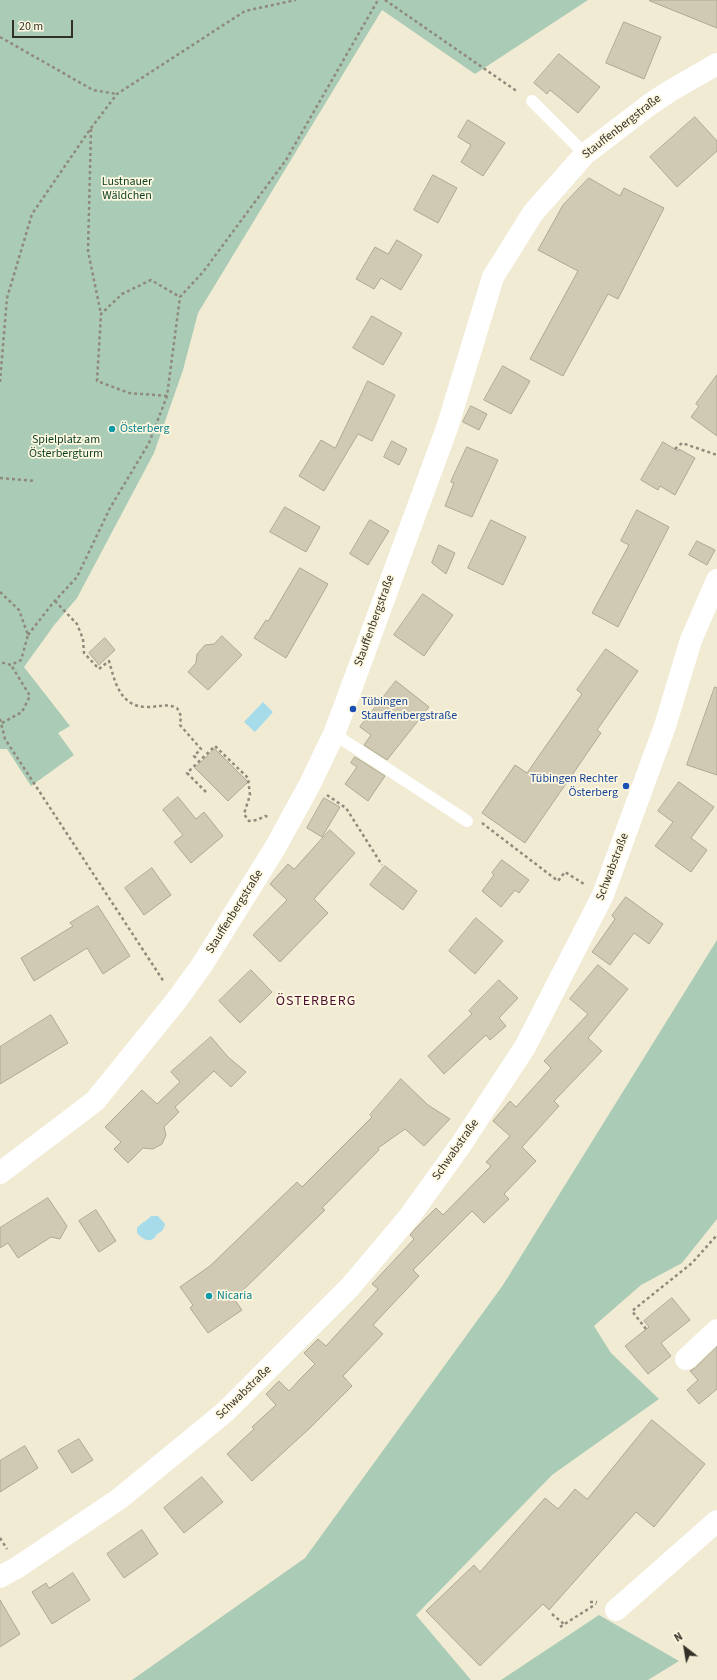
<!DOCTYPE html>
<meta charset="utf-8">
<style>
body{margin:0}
#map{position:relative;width:717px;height:1680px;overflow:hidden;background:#f1ebd4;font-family:"Source Sans 3",sans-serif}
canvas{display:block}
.north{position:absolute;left:665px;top:1628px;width:40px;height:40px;-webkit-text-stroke:3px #fef8e1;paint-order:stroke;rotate:329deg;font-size:11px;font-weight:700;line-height:16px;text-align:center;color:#333028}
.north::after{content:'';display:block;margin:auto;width:14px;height:18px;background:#333028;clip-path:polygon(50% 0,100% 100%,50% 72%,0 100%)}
.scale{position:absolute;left:12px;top:20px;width:61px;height:18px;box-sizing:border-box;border:2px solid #333028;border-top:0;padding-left:5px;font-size:12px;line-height:14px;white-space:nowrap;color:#333028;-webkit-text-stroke:3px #fef8e1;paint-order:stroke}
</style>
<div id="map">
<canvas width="717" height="1680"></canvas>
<div class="north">N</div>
<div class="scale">20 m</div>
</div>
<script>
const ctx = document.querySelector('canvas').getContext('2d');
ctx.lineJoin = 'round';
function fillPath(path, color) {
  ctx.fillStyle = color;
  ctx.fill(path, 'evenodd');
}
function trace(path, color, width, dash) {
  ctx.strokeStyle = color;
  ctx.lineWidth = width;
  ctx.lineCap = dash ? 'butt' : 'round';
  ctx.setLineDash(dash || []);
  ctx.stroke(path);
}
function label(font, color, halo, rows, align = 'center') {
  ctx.font = font + ' "Source Sans 3",sans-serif';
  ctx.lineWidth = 3.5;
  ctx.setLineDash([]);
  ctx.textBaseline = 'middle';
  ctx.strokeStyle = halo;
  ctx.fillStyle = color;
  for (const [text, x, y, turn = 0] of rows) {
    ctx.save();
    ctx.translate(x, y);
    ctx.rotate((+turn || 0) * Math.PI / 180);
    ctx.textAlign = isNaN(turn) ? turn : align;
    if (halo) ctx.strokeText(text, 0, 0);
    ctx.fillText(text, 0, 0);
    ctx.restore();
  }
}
fillPath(new Path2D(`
 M 0,0 L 588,0 L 475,74 L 382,10 L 198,313 L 183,370 L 154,453 L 77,598 L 55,624 L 24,667 L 70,726 L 58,733 L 74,755 L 31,786 L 7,749 L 0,749 Z
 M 717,940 L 717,1219 L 682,1263 L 641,1285 L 594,1326 L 611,1353 L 659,1399 L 552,1475 L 416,1615 L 471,1680 L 132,1680 L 305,1558 L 503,1285 Z
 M 599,1615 L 679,1661 L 648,1680 L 501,1680 Z`), '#aacbb6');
fillPath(new Path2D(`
 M 263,702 L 273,712 L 255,732 L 244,722 Z
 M 151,1216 L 158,1216 L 165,1224 C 164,1229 162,1232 157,1234 C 152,1244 144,1241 137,1233 L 137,1228 C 141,1223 147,1221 151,1216 Z`), '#a6dbea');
const building = new Path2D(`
 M 650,0 L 717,0 L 717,28 L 650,1 Z
 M 624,22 L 661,37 L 644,79 L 606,63 Z
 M 559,54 L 600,87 L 578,113 L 550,90 L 547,94 L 534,83 Z
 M 695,117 L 717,141 L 717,151 L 677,187 L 650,157 Z
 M 468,120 L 505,143 L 483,176 L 461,162 L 471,145 L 458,137 Z
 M 433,175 L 457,188 L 438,223 L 414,210 Z
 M 589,178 L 620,196 L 624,188 L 664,208 L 618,299 L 608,294 L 563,376 L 530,359 L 578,271 L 538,250 L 563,205 Z
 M 397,240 L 422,255 L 401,290 L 381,278 L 374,289 L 356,279 L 375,247 L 388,254 Z
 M 372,316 L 402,333 L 383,365 L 353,348 Z
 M 503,366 L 530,381 L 511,414 L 484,400 Z
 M 717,375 L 717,436 L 691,417 L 699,406 L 696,404 Z
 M 368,381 L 395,395 L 372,441 L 358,434 L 324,491 L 299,476 L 321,440 L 335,448 Z
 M 471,406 L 487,414 L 479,430 L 463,422 Z
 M 392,441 L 407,449 L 399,465 L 384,457 Z
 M 663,442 L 678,451 L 679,449 L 695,458 L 675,495 L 660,486 L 658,490 L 641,480 Z
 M 467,447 L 498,460 L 472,517 L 445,506 L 454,483 L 451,482 Z
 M 285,507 L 320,527 L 306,552 L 270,532 Z
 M 637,510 L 669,527 L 618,627 L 592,613 L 629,545 L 621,541 Z
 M 370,520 L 389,531 L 368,565 L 350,554 Z
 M 491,520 L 526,537 L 503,585 L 468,568 Z
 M 697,541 L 715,550 L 707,565 L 689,555 Z
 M 439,545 L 455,553 L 446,574 L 432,563 Z
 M 300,568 L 328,584 L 286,658 L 254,638 L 266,620 L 268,621 Z
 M 423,594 L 453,615 L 424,656 L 394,635 Z
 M 222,636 L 242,655 L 208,690 L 188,672 L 196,663 L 197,654 L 205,645 L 214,644 Z
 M 105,638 L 115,650 L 99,665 L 89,653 Z
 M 606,649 L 638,671 L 597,730 L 601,733 L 525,843 L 482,813 L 515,765 L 527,773 L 582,694 L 577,690 Z
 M 396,681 L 429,707 L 387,760 L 364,745 L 371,735 L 360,727 Z
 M 715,687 L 717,688 L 717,775 L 687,765 Z
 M 215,749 L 248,782 L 228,801 L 195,768 Z
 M 355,757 L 385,776 L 368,801 L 345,784 L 357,767 L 351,763 Z
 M 679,782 L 714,807 L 691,838 L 707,850 L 691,872 L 655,846 L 673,822 L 658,811 Z
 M 178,797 L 196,819 L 204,812 L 223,836 L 191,863 L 174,842 L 183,835 L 163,810 Z
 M 324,798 L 340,807 L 322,837 L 307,828 Z
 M 330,830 L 355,853 L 314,899 L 328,913 L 280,962 L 253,935 L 287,900 L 270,884 L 288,864 L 294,869 Z
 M 502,860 L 529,880 L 519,893 L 515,890 L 501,907 L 482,891 L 494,875 L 492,873 Z
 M 385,866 L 417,891 L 403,910 L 370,885 Z
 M 152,868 L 171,895 L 144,915 L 125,888 Z
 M 626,897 L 663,924 L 649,944 L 634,933 L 610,965 L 592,952 L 615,919 L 612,916 Z
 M 98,906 L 130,956 L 103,974 L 87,948 L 34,981 L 21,958 L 73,926 L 70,923 Z
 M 476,918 L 503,941 L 475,974 L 449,951 Z
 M 598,965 L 628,989 L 588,1038 L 602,1051 L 554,1101 L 559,1106 L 522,1147 L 536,1161 L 504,1194 L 509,1199 L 484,1223 L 472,1211 L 413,1270 L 419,1276 L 373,1325 L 383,1334 L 343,1376 L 352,1386 L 310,1428 L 252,1481 L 227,1454 L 254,1429 L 252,1427 L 276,1405 L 266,1394 L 279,1381 L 289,1391 L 302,1377 L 315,1364 L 304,1353 L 318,1339 L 326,1346 L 378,1289 L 372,1284 L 414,1239 L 410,1235 L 415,1229 L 436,1208 L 443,1215 L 491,1166 L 486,1162 L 510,1136 L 493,1121 L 510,1101 L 516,1107 L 551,1068 L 544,1061 L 588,1014 L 570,999 Z
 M 251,970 L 272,992 L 240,1023 L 219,1001 Z
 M 499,980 L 518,998 L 499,1018 L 506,1026 L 490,1040 L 486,1035 L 444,1074 L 428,1056 L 472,1014 L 469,1011 Z
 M 51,1015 L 68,1043 L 0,1084 L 0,1047 Z
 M 211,1037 L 228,1057 L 246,1072 L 231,1087 L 214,1071 L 175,1107 L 179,1112 L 164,1127 L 166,1135 L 162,1144 L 153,1149 L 143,1148 L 128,1163 L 114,1149 L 121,1142 L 105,1127 L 142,1090 L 157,1104 L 180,1082 L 171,1072 Z
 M 401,1079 L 428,1105 L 450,1119 L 424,1146 L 405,1129 L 378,1148 L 379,1150 L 322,1208 L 325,1210 L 234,1299 L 242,1310 L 208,1333 L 190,1308 L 193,1305 L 180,1287 L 210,1266 L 297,1182 L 302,1187 L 372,1117 L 370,1115 Z
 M 48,1198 L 67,1226 L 60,1239 L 51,1237 L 18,1258 L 8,1243 L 0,1248 L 0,1228 Z
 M 96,1210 L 116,1241 L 99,1252 L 79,1221 Z
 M 672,1298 L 690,1320 L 661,1343 L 671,1356 L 648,1374 L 625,1346 L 649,1327 L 644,1321 Z
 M 717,1347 L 717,1389 L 699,1404 L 687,1390 L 698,1380 L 690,1371 L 695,1368 Z
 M 652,1420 L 705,1464 L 654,1527 L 636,1512 L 549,1610 L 543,1604 L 480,1666 L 426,1611 L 474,1565 L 480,1572 L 545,1498 L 558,1509 L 575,1489 L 587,1499 Z
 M 79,1439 L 93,1460 L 72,1473 L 58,1451 Z
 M 25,1446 L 38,1468 L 0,1492 L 0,1461 Z
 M 202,1477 L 223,1502 L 184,1533 L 164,1508 Z
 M 142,1530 L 158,1554 L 124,1578 L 107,1554 Z
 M 73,1573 L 90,1600 L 52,1624 L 32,1592 L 46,1583 L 49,1588 Z
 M 0,1600 L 20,1634 L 0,1647 Z`);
fillPath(building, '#d0cab4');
trace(building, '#ada892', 1);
trace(new Path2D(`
 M 385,0 L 518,92
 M 0,37 L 93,90 L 117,94
 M 91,129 L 88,251 L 101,314
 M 0,382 L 7,298 L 32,214 L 91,128 L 117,94 L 245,11 L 296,0
 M 167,396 L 129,393 L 97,381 L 101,314 L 122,294 L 151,280 L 180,297
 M 675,449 L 682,443 L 717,455
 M 0,478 L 35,481
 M 0,592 L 19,610 L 28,635 L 21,660 L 11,665 L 0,662
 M 55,601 L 77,624 L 83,639 L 84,653 L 99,669 L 109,661 C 115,682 120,707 147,707 C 158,707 167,703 177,708 L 181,716 L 180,725 L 201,749 L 194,756 L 198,760
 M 28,635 L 52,604 L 77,577 L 110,508 L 149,443 L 167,396 L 180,297 L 203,272 L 286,160 L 378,0
 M 0,719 L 5,739 L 164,982
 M 2,723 L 22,712 L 30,696 L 11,665
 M 206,792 L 187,773 L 215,746 L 248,778 L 250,795 L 244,814 L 249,821 L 257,820 L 265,816 L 269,817
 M 327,795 L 346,808 L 382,865
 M 482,823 L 558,881 L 565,872 L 584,884
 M 646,1329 L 632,1311 L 692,1263 L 717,1235
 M 0,1538 L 7,1549
 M 590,1602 L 597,1602
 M 552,1614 L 564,1624
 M 560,1627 L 596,1604`), '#8f8a7b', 2.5, [3, 3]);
trace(new Path2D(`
 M 532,101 L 585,154
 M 334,734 L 467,821`), '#fff', 12);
trace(new Path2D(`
 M 0,1173 L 95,1101 L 176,1001 L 202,965 L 275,848 L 310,784 L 334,734 L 345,705 L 448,425 L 493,277 L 533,213 L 585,154 L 649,105 L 670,91 L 717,64
 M 686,1359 L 717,1330
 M 0,1577 L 18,1567 L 119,1499 L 225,1412 L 350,1287 L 409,1217 L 460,1146 L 525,1047 L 603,895 L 665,726 L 691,640 L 717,580
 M 616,1610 L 717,1521`), '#fff', 22);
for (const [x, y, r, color] of [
 [112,429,4,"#0f9aa8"],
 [353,709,4,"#1a4fb4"],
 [626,786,4,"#1a4fb4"],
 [209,1296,4,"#0f9aa8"]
]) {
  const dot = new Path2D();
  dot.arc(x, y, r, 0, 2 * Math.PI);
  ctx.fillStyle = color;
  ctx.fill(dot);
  trace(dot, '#fef8e1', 1.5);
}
label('12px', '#333028', '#fef8e1', [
 ["Stauffenbergstraße",622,127,-38],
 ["Stauffenbergstraße",375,621,-70],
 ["Schwabstraße",613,867,-69],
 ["Stauffenbergstraße",235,912,-58],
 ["Schwabstraße",456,1150,-55],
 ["Schwabstraße",244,1393,-44]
]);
label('12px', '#083e24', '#fef8e1', [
 ["Lustnauer",127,182],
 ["Wäldchen",127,196],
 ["Spielplatz am",66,440],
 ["Österbergturm",66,454]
]);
label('12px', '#0d838f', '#fef8e1', [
 ["Österberg",120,429],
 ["Nicaria",217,1296]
], 'left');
label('12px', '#164399', '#fef8e1', [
 ["Tübingen",361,702],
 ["Stauffenbergstraße",361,716],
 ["Tübingen Rechter",618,779,"right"],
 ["Österberg",618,793,"right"]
], 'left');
ctx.letterSpacing = '1px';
label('14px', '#4d0e32', '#fef8e1', [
 ["ÖSTERBERG",316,1002]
]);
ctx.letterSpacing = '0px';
</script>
